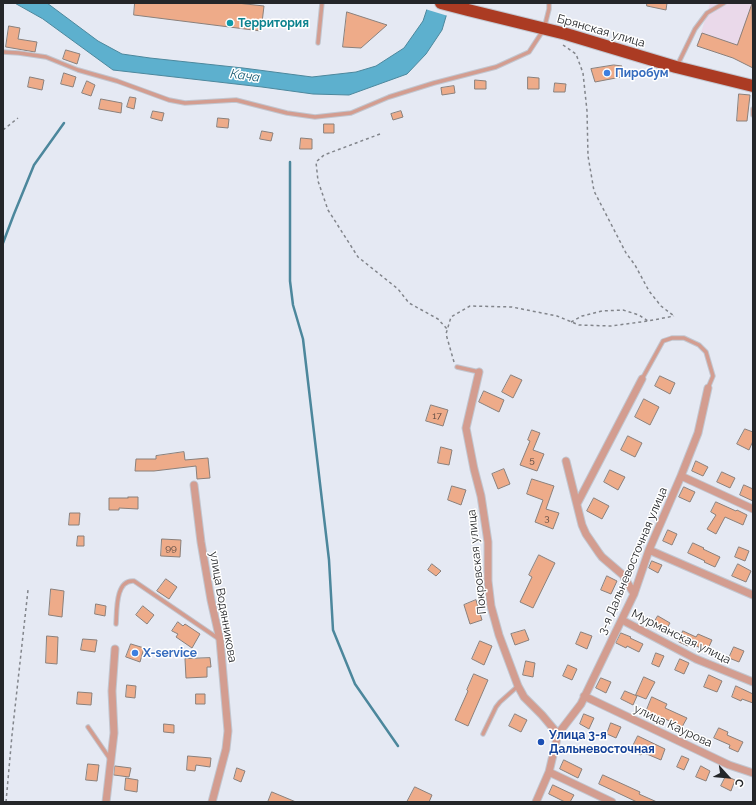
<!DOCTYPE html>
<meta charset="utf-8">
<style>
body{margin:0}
#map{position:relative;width:756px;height:805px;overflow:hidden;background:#e5e9f3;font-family:Raleway,sans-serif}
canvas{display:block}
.frame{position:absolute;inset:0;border:4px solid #242629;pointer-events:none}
.north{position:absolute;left:708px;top:757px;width:40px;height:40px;-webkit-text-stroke:3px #fff;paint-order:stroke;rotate:117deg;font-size:11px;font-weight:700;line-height:16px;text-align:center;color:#242629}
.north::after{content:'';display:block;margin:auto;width:14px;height:18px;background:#242629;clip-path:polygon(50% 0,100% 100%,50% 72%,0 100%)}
</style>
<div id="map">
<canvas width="756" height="805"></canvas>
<div class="frame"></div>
<div class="north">С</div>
</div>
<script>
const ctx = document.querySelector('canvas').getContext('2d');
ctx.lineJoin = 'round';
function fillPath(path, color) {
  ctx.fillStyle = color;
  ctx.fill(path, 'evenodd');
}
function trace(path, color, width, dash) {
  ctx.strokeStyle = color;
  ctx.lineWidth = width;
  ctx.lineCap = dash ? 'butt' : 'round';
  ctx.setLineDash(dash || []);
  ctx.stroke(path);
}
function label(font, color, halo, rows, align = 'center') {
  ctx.font = font + ' Raleway,sans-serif';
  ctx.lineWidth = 3;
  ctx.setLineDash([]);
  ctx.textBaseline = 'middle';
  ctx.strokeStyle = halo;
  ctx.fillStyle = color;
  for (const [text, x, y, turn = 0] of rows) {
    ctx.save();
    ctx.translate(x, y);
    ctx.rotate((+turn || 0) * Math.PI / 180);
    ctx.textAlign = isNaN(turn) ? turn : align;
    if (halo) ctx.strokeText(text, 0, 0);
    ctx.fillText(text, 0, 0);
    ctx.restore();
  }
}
fillPath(new Path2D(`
 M 710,3 L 753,3 L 753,68 L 733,58 L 697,46 Z`), '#ead9ea');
const water = new Path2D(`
 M 15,3 L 47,3 L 98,41 L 122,54 L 150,58 L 243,68 L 312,77 L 356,72 L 376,66 L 404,48 L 423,21 L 429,3 L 450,3 L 442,30 L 426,54 L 407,74 L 349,95 L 313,94 L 262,87 L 113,70 L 43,19 Z`);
fillPath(water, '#5db0ce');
trace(water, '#4c879c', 1);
fillPath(new Path2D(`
 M 427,3 L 452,3 L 448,16 L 425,9 Z`), '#e5e9f3');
trace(new Path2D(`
 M 290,162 L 290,281 L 293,305 L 303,339 L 329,560 L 333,630 L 355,684 L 398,746
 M 3,243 L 14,214 L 34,165 L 64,123`), '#4c879c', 2.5);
const building = new Path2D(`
 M 135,3 L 237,3 L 264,6 L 261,31 L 134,15 Z
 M 647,3 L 667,3 L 666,10 L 647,6 Z
 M 752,4 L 753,68 L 733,58 L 697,46 L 702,33 L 737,45 Z
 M 347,12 L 387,25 L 361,48 L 343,47 Z
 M 9,26 L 20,28 L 18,39 L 37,42 L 35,52 L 6,47 Z
 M 66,50 L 80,54 L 77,64 L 63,59 Z
 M 614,65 L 622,66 L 621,77 L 595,82 L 591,69 Z
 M 64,73 L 76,77 L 73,87 L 61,84 Z
 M 30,77 L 44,80 L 42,90 L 28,87 Z
 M 528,77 L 539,78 L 539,89 L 528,89 Z
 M 475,80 L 486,81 L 486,89 L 475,89 Z
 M 87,81 L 95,85 L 91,96 L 82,93 Z
 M 555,83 L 566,84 L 565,92 L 554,92 Z
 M 454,86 L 455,93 L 442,95 L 441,88 Z
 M 739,94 L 750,95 L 747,121 L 737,121 Z
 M 130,97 L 136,98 L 134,109 L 127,107 Z
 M 101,99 L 122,103 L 121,113 L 99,109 Z
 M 153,111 L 164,113 L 162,121 L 151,118 Z
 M 401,111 L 403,117 L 393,120 L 391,114 Z
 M 218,118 L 229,119 L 228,128 L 217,127 Z
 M 324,124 L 334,124 L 334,133 L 324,133 Z
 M 262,131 L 273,133 L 271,141 L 260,139 Z
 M 301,138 L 312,139 L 312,149 L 300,149 Z
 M 511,375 L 522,380 L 513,398 L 502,392 Z
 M 660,376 L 675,383 L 670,394 L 655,386 Z
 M 484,391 L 504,400 L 499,412 L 479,402 Z
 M 644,399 L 659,407 L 650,425 L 635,417 Z
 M 431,405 L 448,410 L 443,426 L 426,421 Z
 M 745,429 L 753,432 L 753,441 L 749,450 L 737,444 Z
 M 532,430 L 540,433 L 533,450 L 544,454 L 537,471 L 520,465 L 530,441 L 528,440 Z
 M 628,436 L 642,443 L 635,457 L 621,450 Z
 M 441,447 L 452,450 L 449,465 L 438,463 Z
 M 184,452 L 185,460 L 208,458 L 210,478 L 197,479 L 196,466 L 154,471 L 135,471 L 136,459 L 156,459 L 156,456 Z
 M 696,461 L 708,467 L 703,476 L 692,471 Z
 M 504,469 L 510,484 L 498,489 L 492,474 Z
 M 610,470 L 625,477 L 618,490 L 604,482 Z
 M 722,472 L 735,478 L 730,488 L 717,482 Z
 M 532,479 L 554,486 L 546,509 L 559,513 L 553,529 L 535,522 L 543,500 L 527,494 Z
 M 744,485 L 753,489 L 753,501 L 740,495 Z
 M 452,486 L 466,490 L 461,505 L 448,500 Z
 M 684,487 L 695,492 L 690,502 L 679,497 Z
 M 128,497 L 138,497 L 138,509 L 119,508 L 119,510 L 109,510 L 109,498 L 128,498 Z
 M 594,498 L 609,506 L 602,519 L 587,511 Z
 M 716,502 L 736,511 L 737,510 L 747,515 L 743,525 L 725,517 L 716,534 L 707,529 L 716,515 L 711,512 Z
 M 70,513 L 80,513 L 79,525 L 69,525 Z
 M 668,530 L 677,534 L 672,545 L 663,541 Z
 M 78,536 L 84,536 L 84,546 L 77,546 Z
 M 162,539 L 181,540 L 180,557 L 161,556 Z
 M 693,543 L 704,548 L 703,549 L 720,557 L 715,567 L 704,562 L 705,561 L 688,553 Z
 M 739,547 L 749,551 L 745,561 L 735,557 Z
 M 539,555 L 555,563 L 533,608 L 520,602 L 532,577 L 529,575 Z
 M 652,561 L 662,565 L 658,573 L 649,568 Z
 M 432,564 L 441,571 L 436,576 L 428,570 Z
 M 738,564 L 751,571 L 746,582 L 732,576 Z
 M 607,576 L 617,581 L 611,594 L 601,590 Z
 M 166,579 L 177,587 L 169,599 L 157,591 Z
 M 51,589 L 64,591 L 62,617 L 49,615 Z
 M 476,600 L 482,620 L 470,624 L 464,605 Z
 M 96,604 L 106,606 L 105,616 L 95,614 Z
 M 143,606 L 154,615 L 147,624 L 136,615 Z
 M 658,616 L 670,623 L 664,633 L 652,626 Z
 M 178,622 L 183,626 L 185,624 L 200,634 L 192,648 L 176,637 L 178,634 L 172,631 Z
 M 525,630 L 529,640 L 515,645 L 511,634 Z
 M 683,631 L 696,637 L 698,634 L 712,640 L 707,651 L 690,643 L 688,646 L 679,642 Z
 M 581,632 L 592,636 L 587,649 L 576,644 Z
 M 621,633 L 631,637 L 630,638 L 643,644 L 639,652 L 627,646 L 626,648 L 616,643 Z
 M 47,636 L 58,637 L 57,664 L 46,663 Z
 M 83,639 L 97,640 L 95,652 L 81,650 Z
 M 480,641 L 492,646 L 484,665 L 472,659 Z
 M 131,644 L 144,648 L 140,662 L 126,657 Z
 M 734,647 L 744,651 L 739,662 L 729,658 Z
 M 656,653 L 664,656 L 659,667 L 652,664 Z
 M 210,658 L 211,667 L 207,667 L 207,677 L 186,678 L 185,659 Z
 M 680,659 L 689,663 L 684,674 L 675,670 Z
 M 526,661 L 535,663 L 533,677 L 523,675 Z
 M 568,665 L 577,669 L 572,680 L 563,676 Z
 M 474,674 L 488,680 L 468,726 L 455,720 L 468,691 L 467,690 Z
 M 709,675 L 722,681 L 717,692 L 704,687 Z
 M 644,677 L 655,682 L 646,699 L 636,695 Z
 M 601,678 L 611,682 L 606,693 L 596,688 Z
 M 127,685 L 136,686 L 135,698 L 126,697 Z
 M 736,686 L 753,694 L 753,703 L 742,699 L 741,701 L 732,697 Z
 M 625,691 L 637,696 L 633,705 L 621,699 Z
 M 78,692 L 92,693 L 91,705 L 77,704 Z
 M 196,694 L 205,694 L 205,704 L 196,704 Z
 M 652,697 L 667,704 L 665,708 L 687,718 L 682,727 L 661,717 L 660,718 L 646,712 Z
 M 515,714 L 527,720 L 521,732 L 509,726 Z
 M 584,714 L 594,718 L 589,729 L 580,724 Z
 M 611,723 L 621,727 L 616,738 L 607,734 Z
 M 164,724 L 174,725 L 174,733 L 164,732 Z
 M 719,728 L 728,732 L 727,735 L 743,742 L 738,752 L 729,748 L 730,745 L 714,738 Z
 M 638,736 L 665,749 L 661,760 L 642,752 L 641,755 L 631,750 Z
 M 188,756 L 211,758 L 210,767 L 196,765 L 195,771 L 187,770 Z
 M 682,756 L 689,759 L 684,770 L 677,767 Z
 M 564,760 L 582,769 L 578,778 L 560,769 Z
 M 88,764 L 99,765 L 97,781 L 86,780 Z
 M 115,766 L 131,768 L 129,777 L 114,775 Z
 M 701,766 L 710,771 L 706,781 L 696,777 Z
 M 237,768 L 245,771 L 241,782 L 234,779 Z
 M 603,775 L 640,792 L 639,794 L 657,802 L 637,802 L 599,784 Z
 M 726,776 L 735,780 L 731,791 L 721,786 Z
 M 126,778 L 138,780 L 137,792 L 125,790 Z
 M 553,785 L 574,795 L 570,802 L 565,802 L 549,794 Z
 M 415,787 L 432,795 L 429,802 L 407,802 Z
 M 272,792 L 296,802 L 268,802 Z`);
fillPath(building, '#eeab89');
trace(building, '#8a807b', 1);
const lane = new Path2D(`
 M 318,43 L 322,3
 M 3,52 L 19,53 L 46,57 L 78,70 L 117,81 L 169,100 L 185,103 L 236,100 L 287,113 L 315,117 L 351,113 L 389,97 L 434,83 L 496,67 L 529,52 L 544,29 L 549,9 L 549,3
 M 677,66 L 695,29 L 707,13 L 724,3
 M 753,109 L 753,115
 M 457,367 L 479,372
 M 642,379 L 663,341 L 672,338 L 684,338 L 699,345 L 706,352 L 713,376 L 708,388
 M 116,624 C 117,612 115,579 134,581 L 219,639
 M 88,727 L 110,759
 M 483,734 L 496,707 L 500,702 L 518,686`);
const street = new Path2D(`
 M 479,372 L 466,428 L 474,469 L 481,496 L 488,542 L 488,581 L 491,606 L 499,635 L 518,686 L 524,697 L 542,715 L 558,734
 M 566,461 L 582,525 L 586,534 L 599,553 L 602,557 L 623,575 L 634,594
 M 681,476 L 753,509
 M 194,485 L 201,542 L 211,600 L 220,640 L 228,731 L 226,749 L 212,802
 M 577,504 L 642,379
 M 649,550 L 753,595
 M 622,620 L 696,659 L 753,682
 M 584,696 L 729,765 L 753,773
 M 549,772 L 612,802
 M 106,802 L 114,733 L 112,691 L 115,649
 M 536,802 L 549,772 L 558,734 L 581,704 L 634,594 L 649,550 L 681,476 L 698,433 L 708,388`);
const highway = new Path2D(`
 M 441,3 L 468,10 L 566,34 L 676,67 L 753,86`);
trace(lane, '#c2c6cf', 5.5);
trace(street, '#c2c6cf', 9);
trace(highway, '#c2c6cf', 14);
trace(new Path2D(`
 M 563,45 L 576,54 L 583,73 L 587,111 L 588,156 L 594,191 L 626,253 L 635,265 L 649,291 L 661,306 L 674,316
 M 3,130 L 18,118
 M 380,134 L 324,155 L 316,162 L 318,181 L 328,210 L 358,257 L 398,289 L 409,303 L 438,319 L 447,329
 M 571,322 L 582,316 L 602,311 L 623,310 L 639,315 L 648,321
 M 454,362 L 446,334 L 451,317 L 470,306 L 512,307 L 557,316 L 579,325 L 611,326 L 648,321 L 674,316
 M 6,802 L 12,735 L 28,590`), '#82858b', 1.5, [3, 3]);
trace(lane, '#d39d90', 3.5);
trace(street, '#d39d90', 7);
trace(highway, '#ab3b23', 12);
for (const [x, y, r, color] of [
 [230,23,4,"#0f9aa8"],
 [607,73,4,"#3f7fe0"],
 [135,653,4,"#3f7fe0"],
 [541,742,4,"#1a4fb4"]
]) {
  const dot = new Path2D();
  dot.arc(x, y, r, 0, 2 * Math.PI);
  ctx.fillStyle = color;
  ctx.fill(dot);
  trace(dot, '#fff', 1.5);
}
label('10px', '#564741', null, [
 ["17",437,416],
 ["5",532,460],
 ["3",547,518],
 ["99",171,548]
]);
label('bold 12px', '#0d838f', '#fff', [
 ["Территория",238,23]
], 'left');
label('12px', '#242629', '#fff', [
 ["Брянская улица",601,31,16],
 ["3-я Дальневосточная улица",633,561,-67],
 ["Покровская улица",477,562,-96],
 ["улица Водянникова",223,607,80],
 ["Мурманская улица",681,637,26],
 ["улица Каурова",673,726,25]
]);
label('bold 12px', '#366cbe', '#fff', [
 ["Пиробум",615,73],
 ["X-service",143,653]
], 'left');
label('bold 12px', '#164399', '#fff', [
 ["Улица 3-я",549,735],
 ["Дальневосточная",549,749]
], 'left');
label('italic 13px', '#1d5e74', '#fff', [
 ["Кача",245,76,8]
]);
</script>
